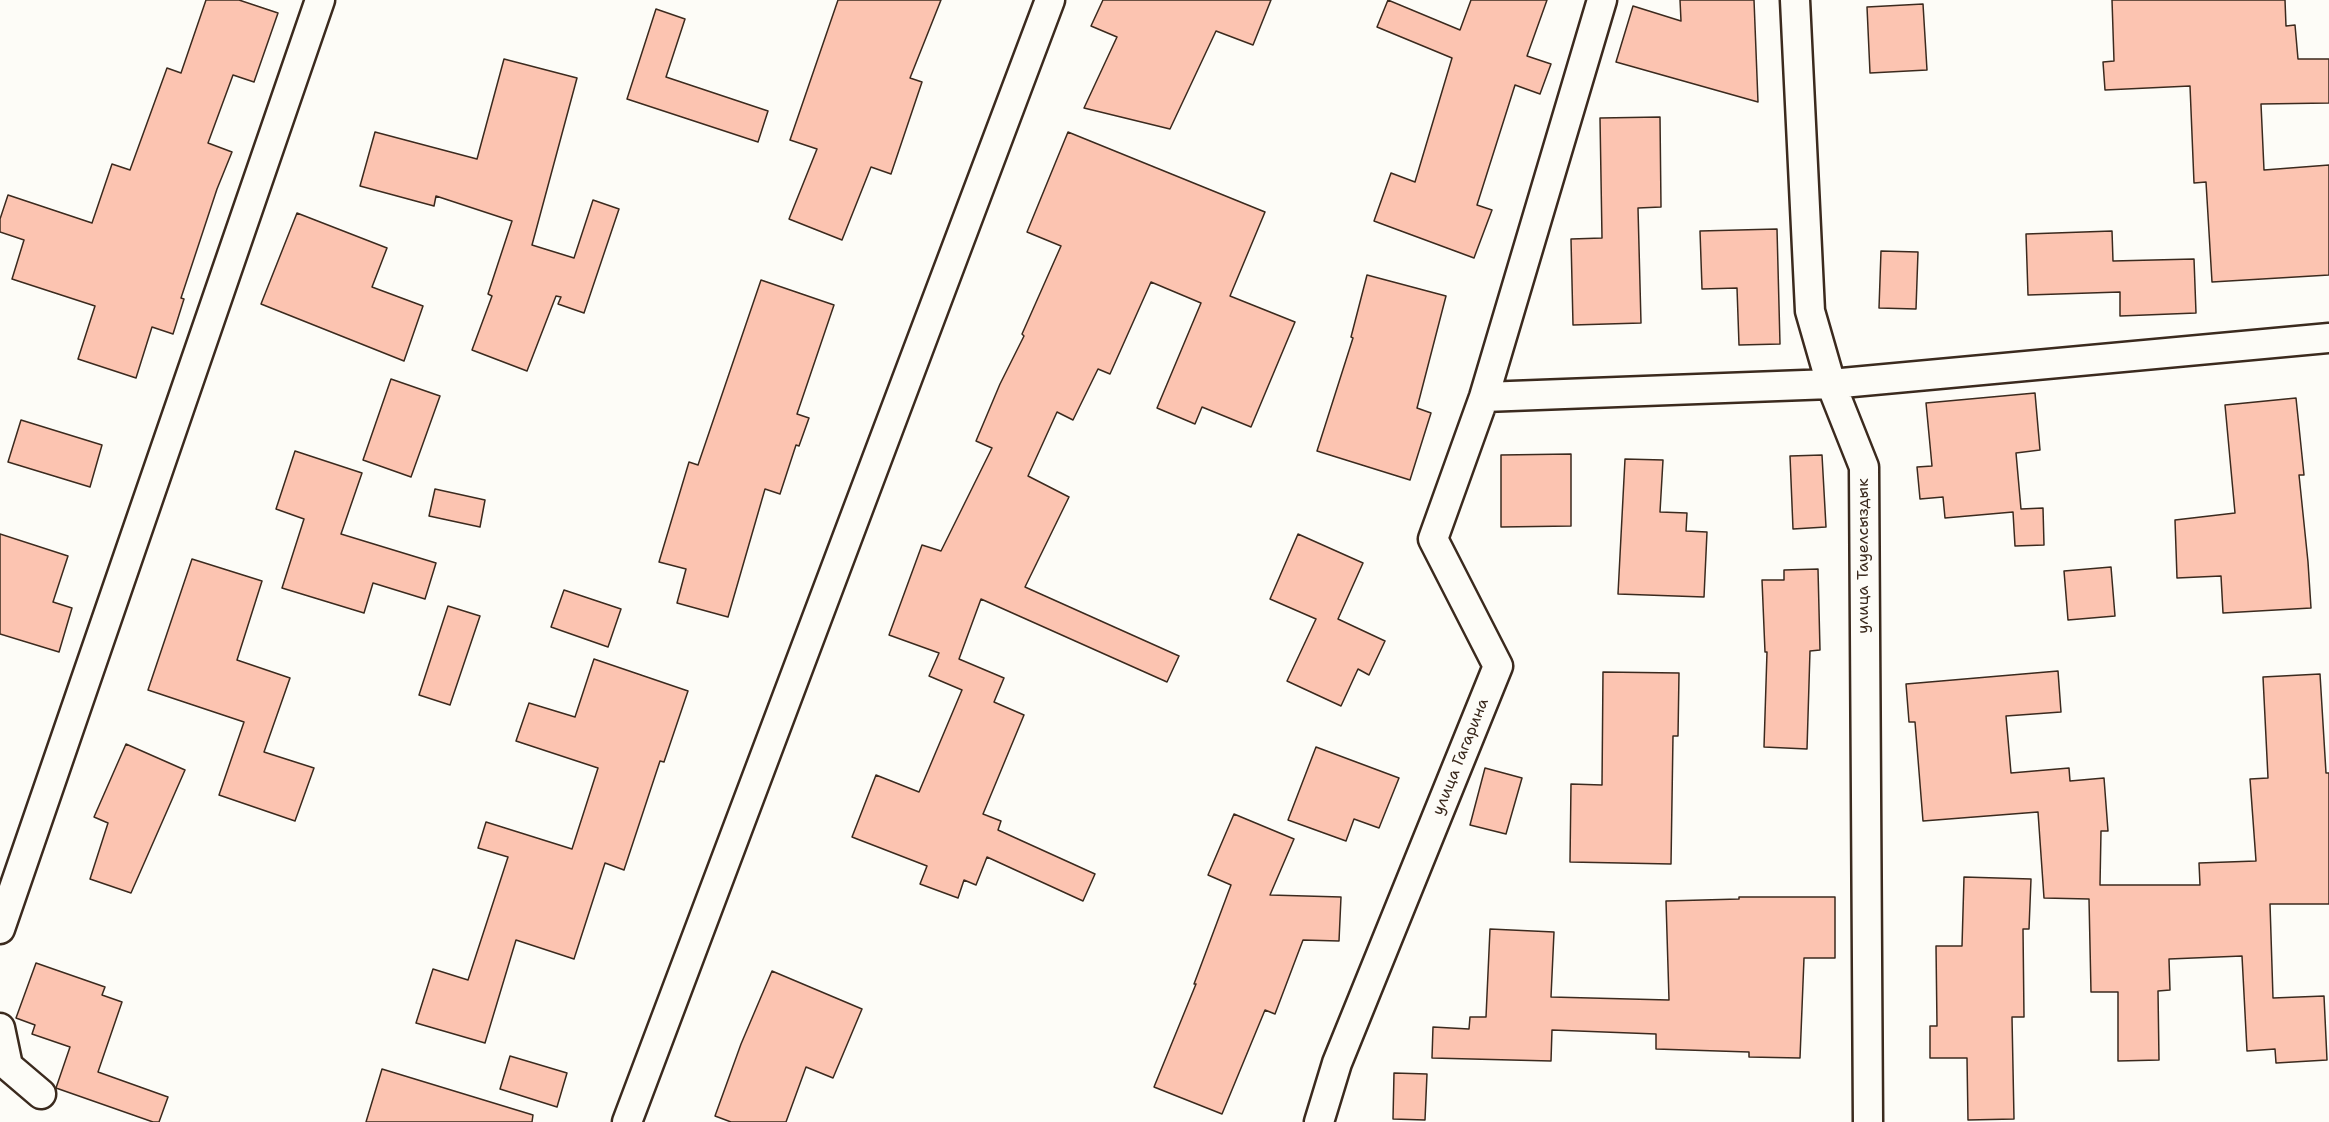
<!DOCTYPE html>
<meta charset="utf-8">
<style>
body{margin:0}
canvas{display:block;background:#fdfcf7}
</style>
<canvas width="2329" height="1122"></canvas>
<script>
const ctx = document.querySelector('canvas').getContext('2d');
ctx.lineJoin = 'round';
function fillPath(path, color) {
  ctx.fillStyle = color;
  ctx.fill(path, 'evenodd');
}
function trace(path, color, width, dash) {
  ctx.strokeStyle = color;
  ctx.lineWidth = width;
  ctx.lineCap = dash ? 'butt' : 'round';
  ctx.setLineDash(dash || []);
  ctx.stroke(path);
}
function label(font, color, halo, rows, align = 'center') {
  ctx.font = font + ' "Shantell Sans",sans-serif';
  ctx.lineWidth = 4.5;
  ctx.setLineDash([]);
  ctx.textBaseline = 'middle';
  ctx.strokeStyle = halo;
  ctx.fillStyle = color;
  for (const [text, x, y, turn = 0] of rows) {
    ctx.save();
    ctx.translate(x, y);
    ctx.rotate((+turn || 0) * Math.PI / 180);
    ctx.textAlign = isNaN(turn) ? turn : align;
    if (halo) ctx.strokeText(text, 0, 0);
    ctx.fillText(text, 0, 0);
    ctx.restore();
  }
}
const building = new Path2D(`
 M 206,0 L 239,0 L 278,13 L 254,82 L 233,75 L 208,143 L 232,152 L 217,189 L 181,298 L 184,299 L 173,334 L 152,327 L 136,378 L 78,359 L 95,306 L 12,279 L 24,240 L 0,232 L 0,219 L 8,195 L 92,223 L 112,164 L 130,170 L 167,68 L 181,73 Z
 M 838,0 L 941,0 L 910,78 L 922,82 L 891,174 L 871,167 L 842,240 L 789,219 L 817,149 L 790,140 Z
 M 1103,0 L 1271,0 L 1253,45 L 1216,31 L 1170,129 L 1084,108 L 1117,37 L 1091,26 Z
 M 1388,0 L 1460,30 L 1471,0 L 1547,0 L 1527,56 L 1551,64 L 1540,94 L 1515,85 L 1477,205 L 1492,210 L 1474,258 L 1374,221 L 1391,173 L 1415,182 L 1452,58 L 1377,27 Z
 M 1680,0 L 1754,0 L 1758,102 L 1616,62 L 1633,6 L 1681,21 Z
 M 2112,0 L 2285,0 L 2286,26 L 2295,25 L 2298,59 L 2329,59 L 2329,103 L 2261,104 L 2264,170 L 2329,165 L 2329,275 L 2212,282 L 2206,182 L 2194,183 L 2190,86 L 2105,90 L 2103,62 L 2114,61 Z
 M 1923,4 L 1927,70 L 1870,73 L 1867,7 Z
 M 656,9 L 685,19 L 666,77 L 768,111 L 758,142 L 627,99 Z
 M 504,59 L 577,78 L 532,245 L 574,258 L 593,200 L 619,209 L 584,313 L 558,304 L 561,297 L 556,296 L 527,371 L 472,350 L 492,296 L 488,294 L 512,221 L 436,196 L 434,206 L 360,186 L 375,132 L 477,159 Z
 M 1660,117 L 1661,207 L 1638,208 L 1641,323 L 1573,325 L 1571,239 L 1602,238 L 1600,118 Z
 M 1068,132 L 1265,212 L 1230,296 L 1295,322 L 1251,427 L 1202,407 L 1195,424 L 1157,408 L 1201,303 L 1151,282 L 1110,374 L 1098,369 L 1073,420 L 1057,412 L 1028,476 L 1069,497 L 1025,587 L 1179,656 L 1167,682 L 981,599 L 959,659 L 1004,678 L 994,702 L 1024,715 L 983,814 L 1001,821 L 998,830 L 1095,874 L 1083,901 L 987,857 L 976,885 L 964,880 L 958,898 L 920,884 L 927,866 L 852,837 L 876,775 L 919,792 L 962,690 L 929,676 L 939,653 L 889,635 L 922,545 L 941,551 L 992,448 L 976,441 L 1000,384 L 1024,336 L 1022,334 L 1061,246 L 1027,232 Z
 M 297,213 L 387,248 L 372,287 L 423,306 L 404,361 L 261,304 Z
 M 1777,229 L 1780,344 L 1739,345 L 1737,288 L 1702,289 L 1700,231 Z
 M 2112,231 L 2113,261 L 2194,259 L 2196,313 L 2120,316 L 2120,292 L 2028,295 L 2026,234 Z
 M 1881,251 L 1918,252 L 1916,309 L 1879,308 Z
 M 1367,275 L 1446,296 L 1417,408 L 1431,413 L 1410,480 L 1317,451 L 1353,338 L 1351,337 Z
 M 761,280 L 834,305 L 797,414 L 809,418 L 799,446 L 796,445 L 780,494 L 765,489 L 728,617 L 677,603 L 686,569 L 659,562 L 689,462 L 698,465 Z
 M 391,379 L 440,396 L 411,477 L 363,460 Z
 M 2035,393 L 2040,450 L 2016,453 L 2021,509 L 2043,508 L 2044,545 L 2015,546 L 2013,512 L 1945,518 L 1943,497 L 1920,499 L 1917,467 L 1932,466 L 1926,403 Z
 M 2296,398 L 2304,475 L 2299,475 L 2308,562 L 2311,608 L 2223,613 L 2221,576 L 2177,578 L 2175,520 L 2235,513 L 2225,405 Z
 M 21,420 L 102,445 L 90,487 L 8,462 Z
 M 295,451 L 362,473 L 341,534 L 436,563 L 425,599 L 373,583 L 364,613 L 282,588 L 304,519 L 276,509 Z
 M 1571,454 L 1571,526 L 1501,527 L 1501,455 Z
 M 1822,455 L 1826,527 L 1793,529 L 1790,456 Z
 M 1625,459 L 1663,460 L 1660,512 L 1687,513 L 1686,531 L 1707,532 L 1704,597 L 1618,594 Z
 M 435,489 L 485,500 L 480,527 L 429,516 Z
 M 0,534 L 68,556 L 53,602 L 72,608 L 59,652 L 0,634 Z
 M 1298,534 L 1363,563 L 1338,619 L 1385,641 L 1369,675 L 1358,669 L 1341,706 L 1287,681 L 1316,619 L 1270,599 Z
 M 192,559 L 262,581 L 237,660 L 290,678 L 264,752 L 314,768 L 295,821 L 219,795 L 244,722 L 148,690 Z
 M 2111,567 L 2115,616 L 2068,620 L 2064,571 Z
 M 1818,569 L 1820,650 L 1810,651 L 1807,749 L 1764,747 L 1767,652 L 1765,652 L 1762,580 L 1784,580 L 1784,570 Z
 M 564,590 L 621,609 L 608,647 L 551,627 Z
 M 448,606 L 480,616 L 450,705 L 419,695 Z
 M 594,659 L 688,691 L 664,762 L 660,761 L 624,870 L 605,863 L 574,959 L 516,940 L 485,1043 L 416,1023 L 433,969 L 468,980 L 508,857 L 478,848 L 486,822 L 572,849 L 598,768 L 516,741 L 529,703 L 575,717 Z
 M 2058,671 L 2061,712 L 2006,716 L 2011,773 L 2069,768 L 2070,781 L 2104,778 L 2108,831 L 2101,831 L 2100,885 L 2200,885 L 2199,863 L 2256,861 L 2250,779 L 2268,778 L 2263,677 L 2320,674 L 2326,773 L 2329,773 L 2329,904 L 2270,904 L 2273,998 L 2324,996 L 2327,1060 L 2276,1063 L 2275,1049 L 2247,1051 L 2242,956 L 2169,959 L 2170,990 L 2158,991 L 2159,1060 L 2118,1061 L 2118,992 L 2091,992 L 2089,899 L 2044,898 L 2038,812 L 1923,821 L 1915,722 L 1909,722 L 1906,684 Z
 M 1603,672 L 1679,673 L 1678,736 L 1673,736 L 1671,864 L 1570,862 L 1571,784 L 1602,785 Z
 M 126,744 L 185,770 L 131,893 L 90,879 L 108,823 L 94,817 Z
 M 1316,747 L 1399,778 L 1379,828 L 1354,819 L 1346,841 L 1288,820 Z
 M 1485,768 L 1522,778 L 1506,834 L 1470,825 Z
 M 1234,814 L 1294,839 L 1270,895 L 1341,897 L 1339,941 L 1303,940 L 1275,1014 L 1265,1010 L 1222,1114 L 1154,1087 L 1196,984 L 1194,984 L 1231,885 L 1208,875 Z
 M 1964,877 L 2031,879 L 2029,929 L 2023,929 L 2024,1017 L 2012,1017 L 2014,1119 L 1968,1120 L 1967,1058 L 1930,1058 L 1930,1026 L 1937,1026 L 1936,946 L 1962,946 Z
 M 1739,897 L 1835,897 L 1835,958 L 1804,958 L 1800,1058 L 1749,1057 L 1749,1052 L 1656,1049 L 1656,1034 L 1552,1030 L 1551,1061 L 1432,1058 L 1433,1027 L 1469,1029 L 1470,1017 L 1486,1017 L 1490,929 L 1554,932 L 1551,997 L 1669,1000 L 1666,901 L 1739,899 Z
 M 36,963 L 105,987 L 102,995 L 122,1002 L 98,1072 L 168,1097 L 159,1122 L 153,1122 L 56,1088 L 70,1047 L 32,1034 L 35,1025 L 16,1018 Z
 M 772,971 L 862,1009 L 833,1078 L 806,1067 L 786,1122 L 731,1122 L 715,1116 L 741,1044 Z
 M 510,1056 L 567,1073 L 557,1107 L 500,1089 Z
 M 382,1069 L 533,1115 L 532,1122 L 366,1122 Z
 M 1394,1073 L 1427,1074 L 1425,1120 L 1393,1119 Z`);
fillPath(building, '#fcc4b1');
trace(building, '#3b2a1e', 1.5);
const street = new Path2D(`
 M 1795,0 L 1810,311 L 1831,384 L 1864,467 L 1868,1122
 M 1484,397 L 1831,384 L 2329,338
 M 0,929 L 320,0
 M 0,1028 L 8,1066 L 41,1094
 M 627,1122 L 1050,0
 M 1319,1122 L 1337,1063 L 1498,666 L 1433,539 L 1484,397 L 1602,0`);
trace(street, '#3b2a1e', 33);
trace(street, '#fdfcf7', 28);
label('16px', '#3b2a1e', '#fdfcf7', [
 ["улица Тауелсыздык",1864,556,-90],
 ["улица Гагарина",1461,757,-68]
]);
</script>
